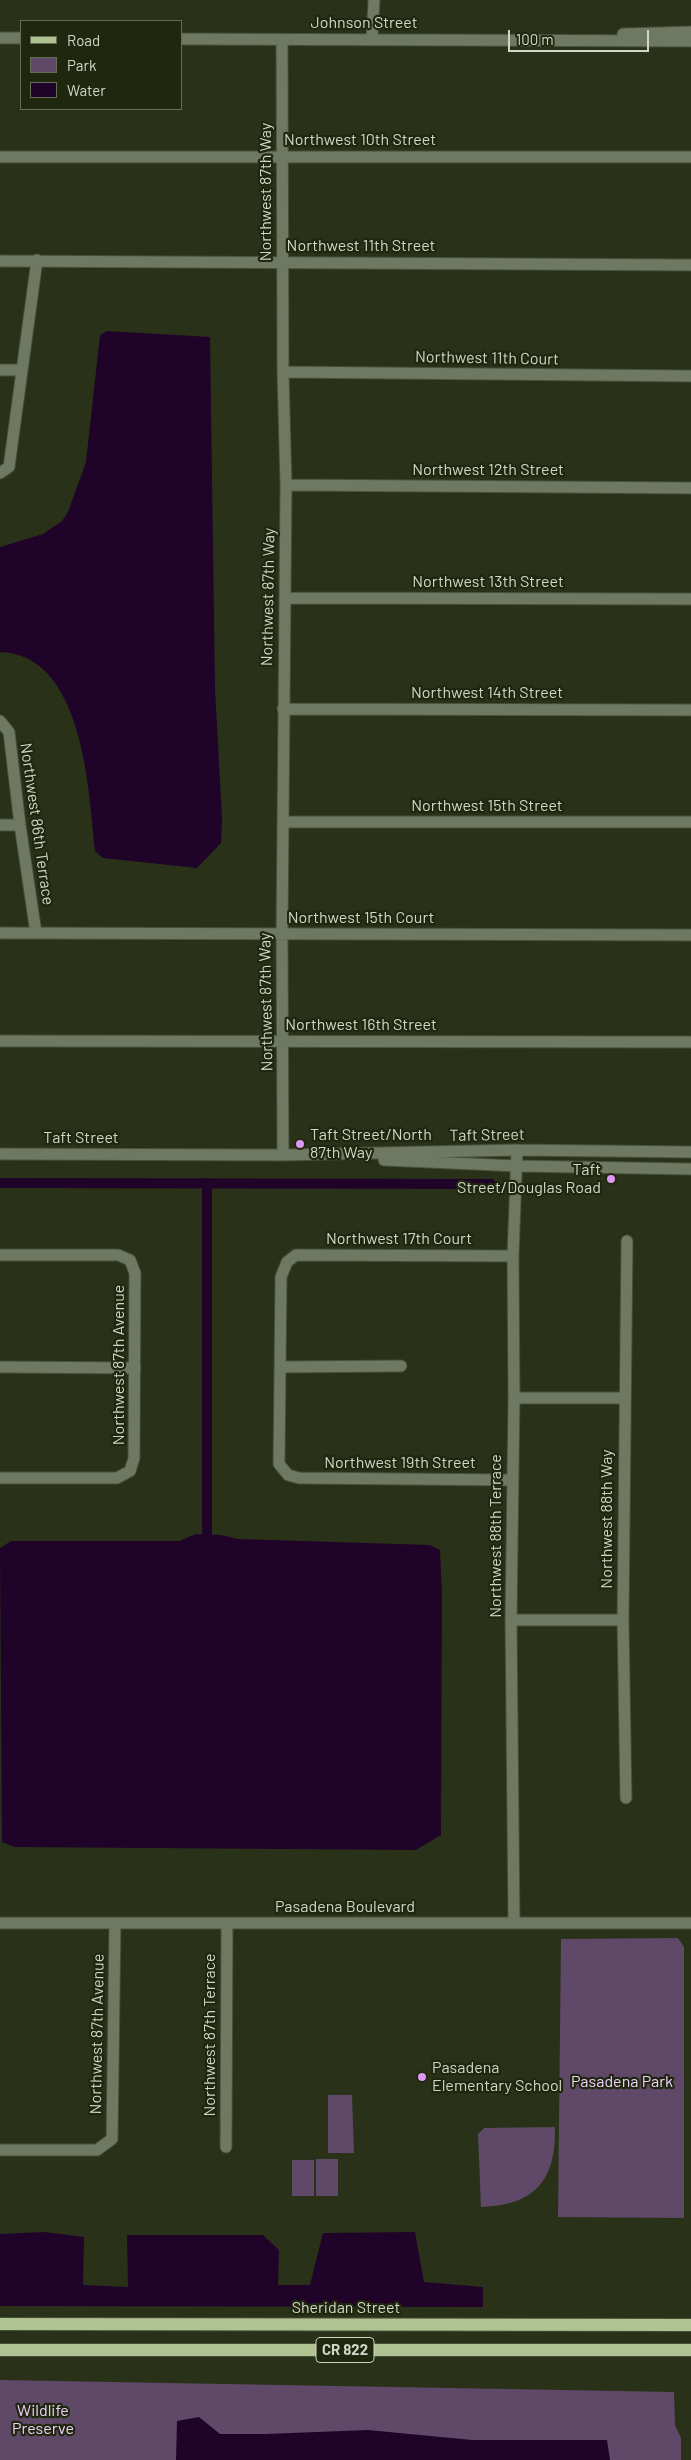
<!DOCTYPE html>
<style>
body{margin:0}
#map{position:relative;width:691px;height:2460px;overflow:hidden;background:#293219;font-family:Barlow,sans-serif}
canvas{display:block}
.legend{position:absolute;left:20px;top:20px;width:162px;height:90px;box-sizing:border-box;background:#20270f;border:1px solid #666d59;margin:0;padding:6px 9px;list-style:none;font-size:15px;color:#d0d6c7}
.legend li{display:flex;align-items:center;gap:10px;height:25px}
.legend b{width:25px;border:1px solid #666d59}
.scale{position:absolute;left:508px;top:30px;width:141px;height:22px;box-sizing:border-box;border:2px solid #d0d6c7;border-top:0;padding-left:6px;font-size:15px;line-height:18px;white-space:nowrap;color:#d0d6c7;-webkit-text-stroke:4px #20270f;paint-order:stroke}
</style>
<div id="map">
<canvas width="691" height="2460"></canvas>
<ul class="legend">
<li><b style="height:6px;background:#b1c293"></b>Road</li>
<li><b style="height:14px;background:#5f4868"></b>Park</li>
<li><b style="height:14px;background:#200329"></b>Water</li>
</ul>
<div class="scale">100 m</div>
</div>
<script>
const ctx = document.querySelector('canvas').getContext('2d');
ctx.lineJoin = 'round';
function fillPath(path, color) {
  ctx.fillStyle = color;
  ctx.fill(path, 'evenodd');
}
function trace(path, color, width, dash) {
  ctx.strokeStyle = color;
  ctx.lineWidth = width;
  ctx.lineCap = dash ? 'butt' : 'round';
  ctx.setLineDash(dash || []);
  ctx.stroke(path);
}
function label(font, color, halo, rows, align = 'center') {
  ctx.font = font + ' Barlow,sans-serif';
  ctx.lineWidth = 4.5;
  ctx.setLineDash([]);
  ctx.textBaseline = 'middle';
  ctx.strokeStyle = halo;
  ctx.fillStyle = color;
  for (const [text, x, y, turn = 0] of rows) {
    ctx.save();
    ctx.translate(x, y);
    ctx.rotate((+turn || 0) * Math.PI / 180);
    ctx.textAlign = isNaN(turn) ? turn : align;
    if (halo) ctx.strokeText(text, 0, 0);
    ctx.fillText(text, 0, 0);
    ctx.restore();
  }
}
fillPath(new Path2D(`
 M 678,1938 L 684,1947 L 684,2218 L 558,2217 L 561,1939 Z
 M 328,2095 L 352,2095 L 354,2153 L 328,2153 Z
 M 555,2127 C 556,2181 535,2205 481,2207 L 478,2134 L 484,2128 Z
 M 338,2159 L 338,2196 L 316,2196 L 316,2159 Z
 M 292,2160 L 314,2160 L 314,2196 L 292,2196 Z
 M 0,2380 L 674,2392 L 675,2425 L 681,2438 L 681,2460 L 0,2460 Z`), '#5f4868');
fillPath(new Path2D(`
 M 107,331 L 210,337 L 215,689 L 222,818 L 221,843 L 197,868 L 103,858 L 95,851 C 89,790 83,654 0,652 L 0,547 L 43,534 L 62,521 L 68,512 L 86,462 L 100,335 Z
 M 196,1534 L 221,1535 L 238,1539 L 430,1545 L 440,1550 L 442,1593 L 441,1835 L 416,1850 L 15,1847 L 2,1842 L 0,1548 L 11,1541 L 179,1541 Z
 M 44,2232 L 84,2237 L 83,2285 L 128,2287 L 127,2235 L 263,2235 L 279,2250 L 278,2285 L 310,2285 L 323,2233 L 415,2232 L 424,2282 L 483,2287 L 483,2307 L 0,2306 L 0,2234 Z
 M 199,2417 L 220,2434 L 266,2434 L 368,2430 L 472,2440 L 607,2440 L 610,2460 L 176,2460 L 177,2421 Z`), '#200329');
trace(new Path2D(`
 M 0,1183 L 491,1184
 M 207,1183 L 207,1534`), '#200329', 10);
const minor = new Path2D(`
 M 623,34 L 691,32
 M 0,38 L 21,38
 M 372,38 L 374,0
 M 181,39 L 691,41
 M 282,40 L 283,372 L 286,485 L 282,934 L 283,1155
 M 0,157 L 691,157
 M 0,261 L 691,265
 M 0,370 L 20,370
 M 283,372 L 691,376
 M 0,473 L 9,467 L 37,260
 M 286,485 L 691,488
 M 285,598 L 691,599
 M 283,709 L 691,710
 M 0,721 L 9,732 L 20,825 L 36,933
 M 284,822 L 691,822
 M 0,825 L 20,825
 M 0,933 L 691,935
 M 0,1041 L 691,1042
 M 0,1154 L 283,1155 L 517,1150 L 691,1152
 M 384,1160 L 517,1166 L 691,1169
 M 0,1255 L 118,1255 L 130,1260 L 135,1273 L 134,1458 L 130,1471 L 117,1478 L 0,1478
 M 0,1367 L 135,1368
 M 281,1367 L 401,1366
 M 514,1398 L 624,1398
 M 512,1480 L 299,1478 L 288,1475 L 279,1464 L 281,1277 L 287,1262 L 296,1255 L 513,1256
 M 511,1620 L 623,1620
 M 626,1798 L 623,1620 L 627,1241
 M 514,1922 L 511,1620 L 514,1398 L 513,1256 L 517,1150
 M 0,1923 L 691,1923
 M 226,2147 L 227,1923
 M 0,2150 L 97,2150 L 112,2139 L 115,1923`);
const major = new Path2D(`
 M 0,2324 L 691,2325
 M 0,2350 L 691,2350`);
trace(minor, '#475038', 13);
trace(major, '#475038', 14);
trace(minor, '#6f7861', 11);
trace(major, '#b1c293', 12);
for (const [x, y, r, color] of [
 [300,1144,5,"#dc99f4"],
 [611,1179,5,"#dc99f4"],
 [422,2077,5,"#dc99f4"]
]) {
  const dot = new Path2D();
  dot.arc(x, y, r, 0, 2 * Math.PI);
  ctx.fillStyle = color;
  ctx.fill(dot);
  trace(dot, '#20270f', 2);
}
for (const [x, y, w] of [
 [345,2350,58]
]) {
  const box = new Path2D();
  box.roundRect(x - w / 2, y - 12.5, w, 25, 4);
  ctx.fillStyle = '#20270f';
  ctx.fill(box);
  trace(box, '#d0d6c7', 1);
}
label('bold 15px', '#d0d6c7', null, [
 ["CR 822",345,2350]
]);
label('16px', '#d0d6c7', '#20270f', [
 ["Johnson Street",364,23],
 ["Northwest 10th Street",360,140],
 ["Northwest 87th Way",266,192,-90],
 ["Northwest 11th Street",361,246],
 ["Northwest 11th Court",487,358,1],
 ["Northwest 12th Street",488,470],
 ["Northwest 13th Street",488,582],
 ["Northwest 87th Way",268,597,-89],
 ["Northwest 14th Street",487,693],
 ["Northwest 15th Street",487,806],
 ["Northwest 86th Terrace",37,824,82],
 ["Northwest 15th Court",361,918],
 ["Northwest 87th Way",266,1002,-91],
 ["Northwest 16th Street",361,1025],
 ["Taft Street",487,1135,-1],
 ["Taft Street",81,1138],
 ["Northwest 17th Court",399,1239],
 ["Northwest 87th Avenue",119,1365,-90],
 ["Northwest 19th Street",400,1463],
 ["Northwest 88th Way",607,1519,-90],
 ["Northwest 88th Terrace",496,1536,-90],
 ["Pasadena Boulevard",345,1907],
 ["Northwest 87th Avenue",97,2034,-89],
 ["Northwest 87th Terrace",210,2035,-90],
 ["Sheridan Street",346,2308]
]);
label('16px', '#d0d6c7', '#20270f', [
 ["Taft Street/North",310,1135],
 ["87th Way",310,1153],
 ["Taft",601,1170,"right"],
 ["Street/Douglas Road",601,1188,"right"],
 ["Pasadena",432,2068],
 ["Elementary School",432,2086]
], 'left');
label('16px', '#efd1fb', '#20270f', [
 ["Pasadena Park",622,2082],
 ["Wildlife",43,2411],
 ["Preserve",43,2429]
]);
</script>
